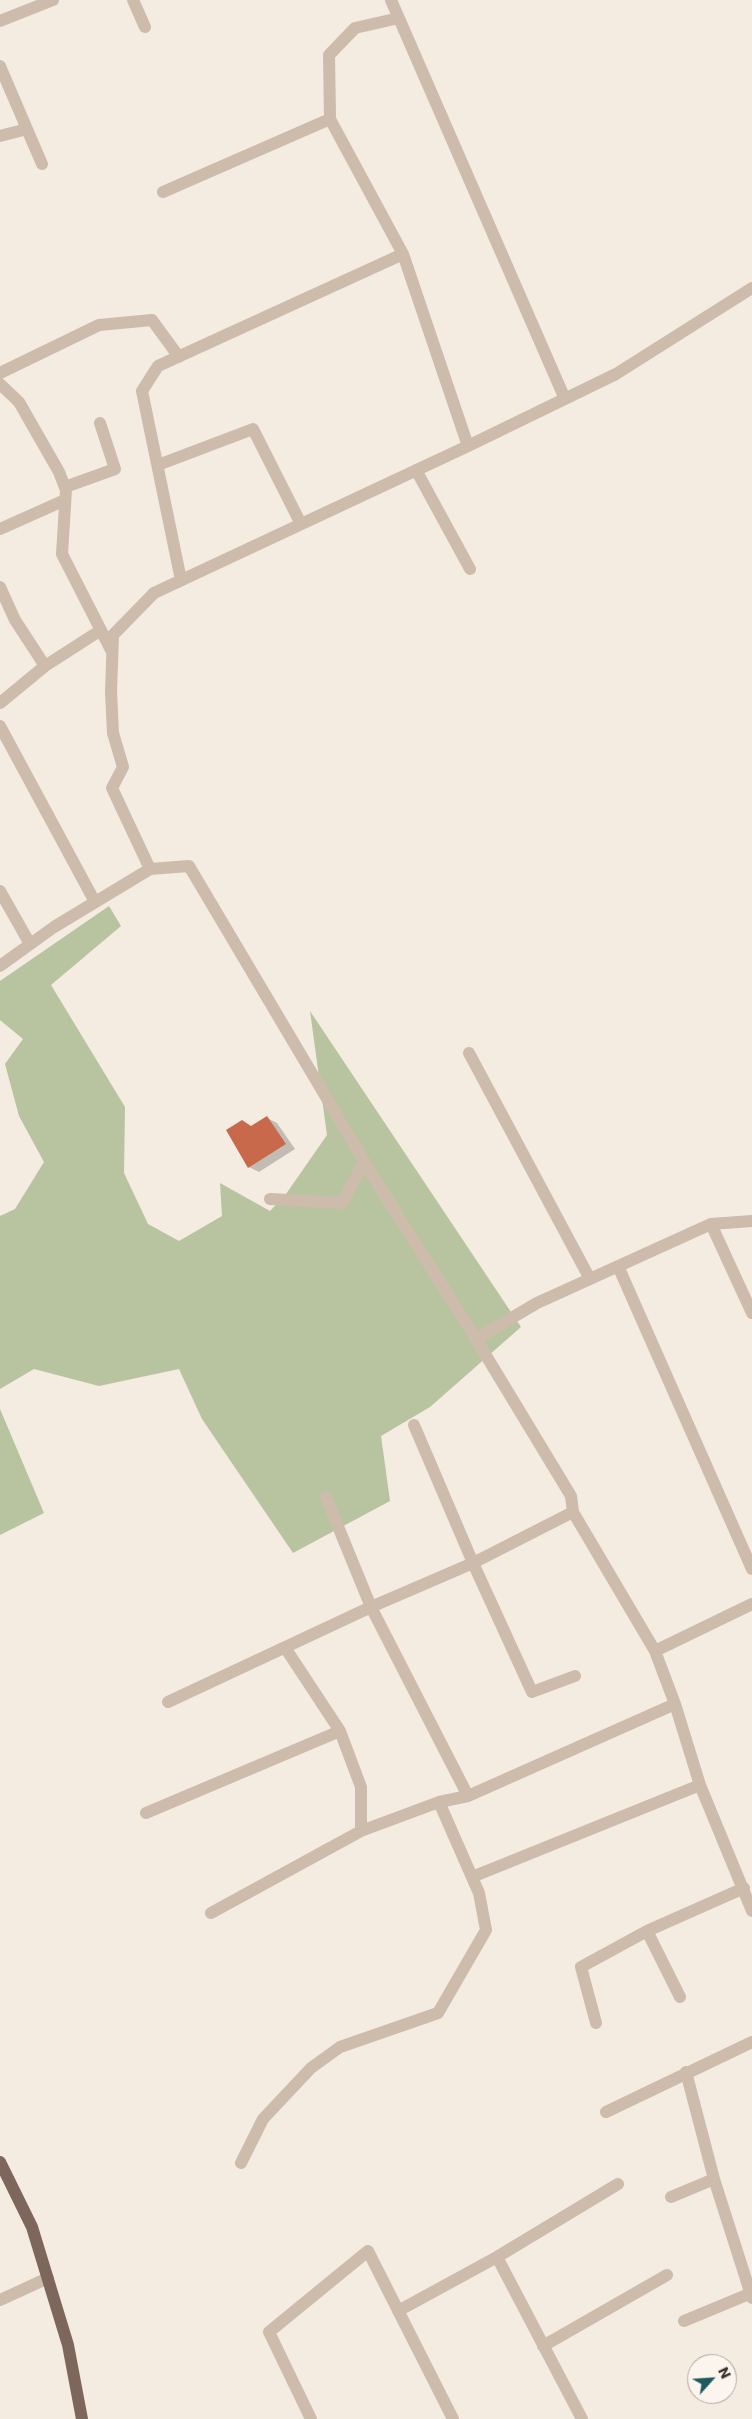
<!DOCTYPE html>
<style>
body{margin:0}
#map{position:relative;width:752px;height:2419px;overflow:hidden;background:#f4ebe1;font-family:Poppins,sans-serif}
canvas{display:block}
.north{position:absolute;left:687px;top:2354px;width:50px;height:50px;box-sizing:border-box;background:#fbf5ee;border:1px solid #aea6a0;border-radius:50%;rotate:64deg;font-size:14px;font-weight:700;line-height:20px;text-align:center;color:#3b302b}
.north::after{content:'';display:block;margin:auto;width:18px;height:22px;background:#1f5a5e;clip-path:polygon(50% 0,100% 100%,50% 72%,0 100%)}
</style>
<div id="map">
<canvas width="752" height="2419"></canvas>
<div class="north">N</div>
</div>
<script>
const ctx = document.querySelector('canvas').getContext('2d');
ctx.lineJoin = 'round';
function fillPath(path, color) {
  ctx.fillStyle = color;
  ctx.fill(path, 'evenodd');
}
function trace(path, color, width, dash) {
  ctx.strokeStyle = color;
  ctx.lineWidth = width;
  ctx.lineCap = dash ? 'butt' : 'round';
  ctx.setLineDash(dash || []);
  ctx.stroke(path);
}
fillPath(new Path2D(`
 M 109,906 L 121,926 L 51,985 L 125,1107 L 124,1173 L 148,1224 L 179,1241 L 222,1216 L 220,1183 L 270,1211 L 286,1194 L 327,1135 L 310,1011 L 521,1327 L 430,1407 L 381,1436 L 390,1501 L 293,1553 L 202,1419 L 179,1369 L 99,1386 L 34,1369 L 0,1389 L 0,1216 L 15,1209 L 44,1162 L 19,1116 L 5,1064 L 23,1039 L 0,1020 L 0,981 Z
 M 0,1409 L 44,1513 L 0,1535 Z`), '#b8c4a0');
fillPath(new Path2D(`
 M 267,1118 L 277,1123 L 295,1149 L 259,1172 L 249,1167 L 252,1127 Z`), '#0003');
fillPath(new Path2D(`
 M 267,1116 L 286,1144 L 248,1168 L 226,1130 L 242,1120 L 251,1126 Z`), '#c8694b');
trace(new Path2D(`
 M 133,0 L 145,27
 M 391,0 L 565,399
 M 399,18 L 355,28 L 329,55 L 330,119 L 403,254 L 468,446
 M 0,21 L 53,0
 M 0,66 L 42,164
 M 0,136 L 27,129
 M 163,192 L 330,119
 M 0,373 L 99,325 L 152,320 L 179,357
 M 0,384 L 19,402 L 59,472 L 66,490 L 62,554 L 111,650
 M 158,465 L 253,429 L 301,524
 M 416,470 L 470,569
 M 65,487 L 115,469 L 100,423
 M 0,529 L 65,500
 M 181,580 L 142,391 L 158,366 L 403,254
 M 0,587 L 15,620 L 45,666
 M 0,703 L 45,666 L 101,630
 M 0,726 L 95,902
 M 150,869 L 112,788 L 123,767 L 113,733 L 111,692 L 113,635 L 154,593 L 468,446 L 616,374 L 752,288
 M 0,891 L 30,944
 M 0,966 L 54,927 L 150,869 L 189,866 L 374,1178 L 476,1339 L 571,1496 L 573,1512 L 655,1651 L 675,1704 L 700,1785 L 752,1911
 M 469,1053 L 590,1279
 M 270,1199 L 342,1203 L 364,1162
 M 711,1224 L 752,1313
 M 618,1266 L 752,1569
 M 476,1339 L 537,1303 L 711,1224 L 752,1221
 M 414,1425 L 473,1563 L 532,1692 L 575,1676
 M 326,1497 L 371,1607 L 468,1796
 M 286,1649 L 340,1731 L 361,1787 L 361,1831
 M 655,1651 L 752,1604
 M 168,1702 L 371,1607 L 473,1563 L 573,1512
 M 146,1813 L 340,1731
 M 472,1877 L 700,1785
 M 211,1913 L 361,1831 L 439,1802 L 468,1796 L 675,1704
 M 680,1997 L 647,1931 L 744,1888
 M 596,2023 L 581,1967 L 647,1931
 M 686,2072 L 714,2179 L 752,2298
 M 606,2112 L 752,2042
 M 241,2163 L 263,2119 L 311,2068 L 340,2047 L 438,2013 L 486,1930 L 479,1893 L 439,1802
 M 671,2197 L 714,2179
 M 497,2257 L 582,2419
 M 0,2300 L 48,2278
 M 398,2311 L 497,2257 L 618,2184
 M 684,2321 L 749,2294
 M 543,2346 L 667,2275
 M 311,2419 L 269,2332 L 368,2251 L 453,2419`), '#cdbbac', 12);
trace(new Path2D(`
 M 0,2162 L 32,2227 L 68,2345 L 82,2419`), '#7d675c', 12);
</script>
